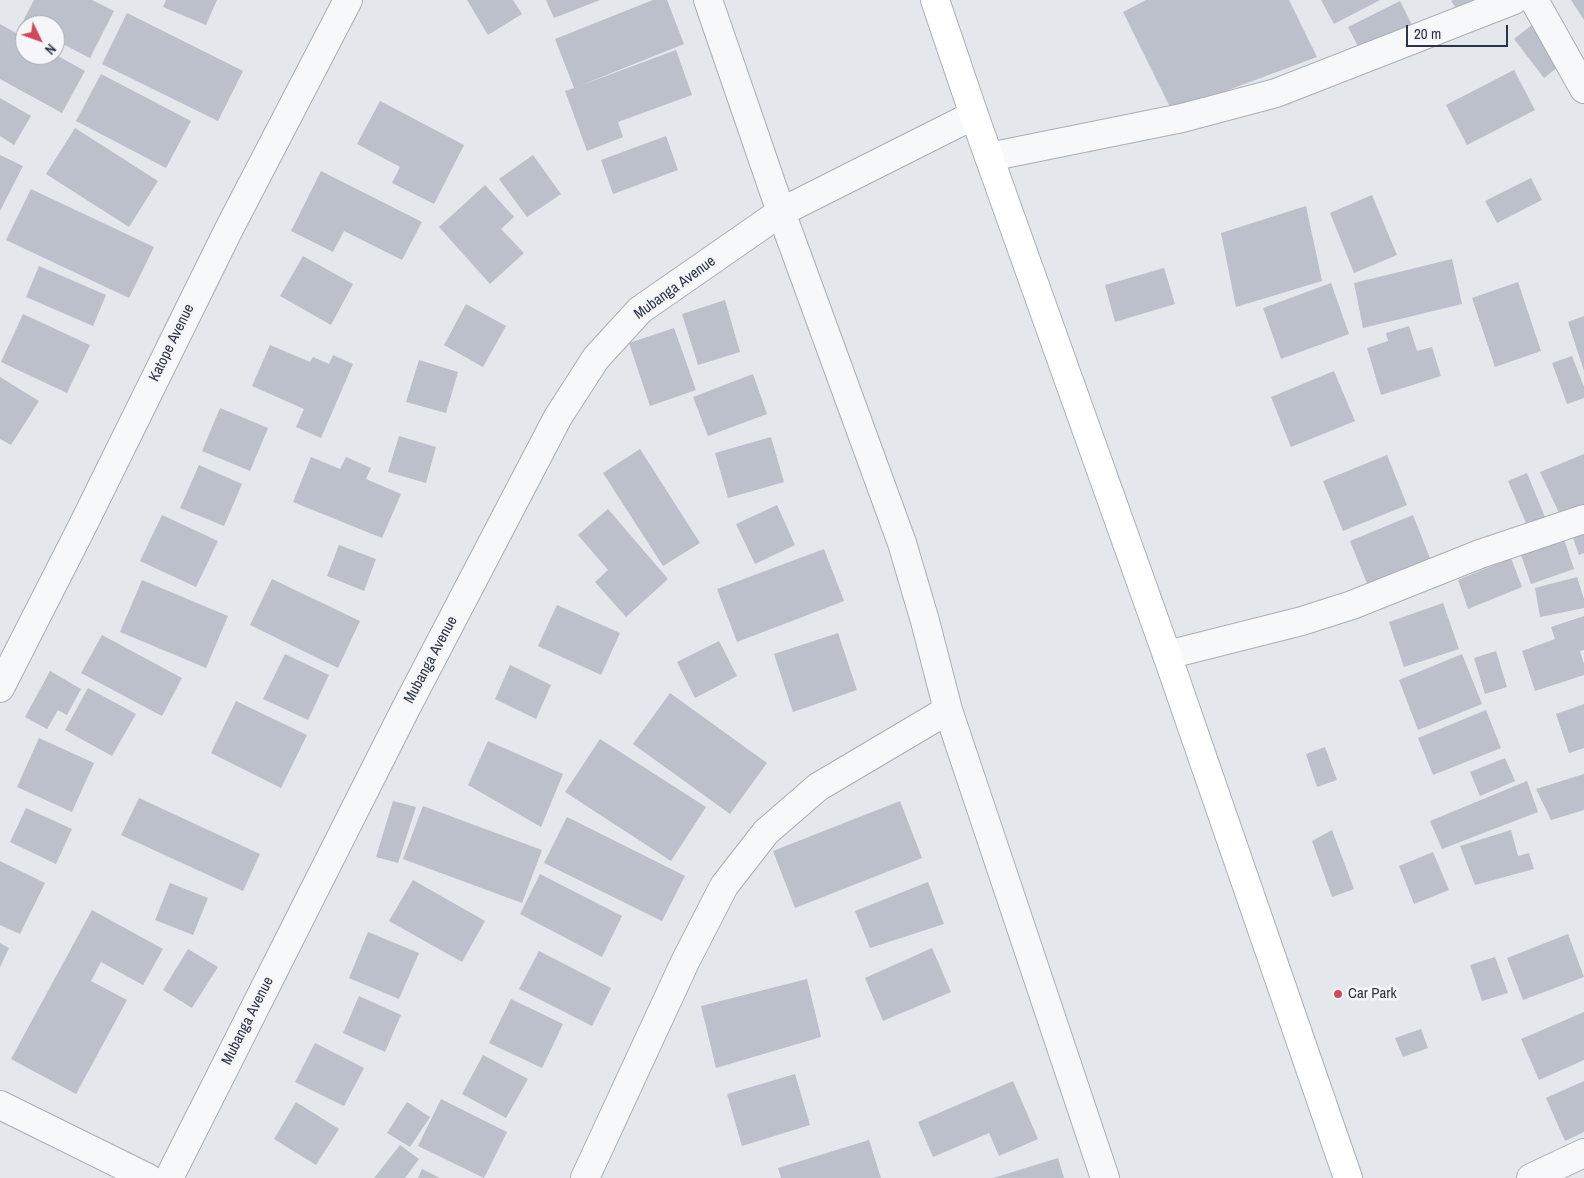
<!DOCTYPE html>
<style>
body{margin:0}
#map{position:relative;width:1584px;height:1178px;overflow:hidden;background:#e4e7ec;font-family:"Archivo Narrow",sans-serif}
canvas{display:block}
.north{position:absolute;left:15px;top:15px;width:50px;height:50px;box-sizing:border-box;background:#f4f6f9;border:1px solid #a4a8b1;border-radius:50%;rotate:132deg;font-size:14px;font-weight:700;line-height:20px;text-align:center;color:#2b3445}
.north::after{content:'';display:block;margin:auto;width:18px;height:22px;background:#d1495b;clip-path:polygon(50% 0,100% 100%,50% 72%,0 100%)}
.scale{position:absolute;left:1406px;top:25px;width:102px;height:22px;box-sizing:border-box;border:2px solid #2b3445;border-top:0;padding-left:6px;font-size:15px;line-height:18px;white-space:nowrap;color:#2b3445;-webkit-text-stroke:4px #f4f6f9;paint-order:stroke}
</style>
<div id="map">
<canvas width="1584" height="1178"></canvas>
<div class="north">N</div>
<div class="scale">20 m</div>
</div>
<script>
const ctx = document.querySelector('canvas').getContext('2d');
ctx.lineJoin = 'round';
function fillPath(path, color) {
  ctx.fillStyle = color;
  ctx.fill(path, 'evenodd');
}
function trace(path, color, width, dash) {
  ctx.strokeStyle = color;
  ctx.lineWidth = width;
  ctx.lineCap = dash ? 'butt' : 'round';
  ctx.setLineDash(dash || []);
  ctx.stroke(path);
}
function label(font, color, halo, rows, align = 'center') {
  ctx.font = font + ' "Archivo Narrow",sans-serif';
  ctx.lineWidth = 5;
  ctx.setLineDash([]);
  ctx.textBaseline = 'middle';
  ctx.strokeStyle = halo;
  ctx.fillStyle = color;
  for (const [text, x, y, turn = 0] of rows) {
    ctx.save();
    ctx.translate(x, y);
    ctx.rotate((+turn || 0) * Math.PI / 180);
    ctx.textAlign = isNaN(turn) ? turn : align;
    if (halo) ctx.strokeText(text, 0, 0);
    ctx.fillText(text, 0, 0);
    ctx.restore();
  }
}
fillPath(new Path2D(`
 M 34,0 L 92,0 L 114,11 L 90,58 L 55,40 L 55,25 L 27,25 L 22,23 Z
 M 166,0 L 217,0 L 206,25 L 163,7 Z
 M 467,0 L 513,0 L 522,14 L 488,35 Z
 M 546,0 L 600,0 L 554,18 Z
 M 653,0 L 667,0 L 684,44 L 579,86 L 676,50 L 692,95 L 618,122 L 623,137 L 587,151 L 565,91 L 574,88 L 555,39 Z
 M 1146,0 L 1289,0 L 1317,57 L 1172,111 L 1123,12 Z
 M 1321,0 L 1380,0 L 1334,24 Z
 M 1453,0 L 1494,0 L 1465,20 L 1451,1 Z
 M 1571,0 L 1584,0 L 1584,20 Z
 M 1400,1 L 1413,27 L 1362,54 L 1348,27 Z
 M 127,13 L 243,71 L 218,121 L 102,64 Z
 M 0,24 L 25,38 L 25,55 L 56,55 L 85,71 L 62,113 L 0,79 Z
 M 1533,24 L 1563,63 L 1544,78 L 1514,39 Z
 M 1514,70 L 1535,110 L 1467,145 L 1446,105 Z
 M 101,74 L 191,121 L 166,168 L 76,121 Z
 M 0,98 L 31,116 L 14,145 L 0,136 Z
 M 380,101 L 464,145 L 434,204 L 392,183 L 400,167 L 357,144 Z
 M 75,128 L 158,181 L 129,227 L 46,174 Z
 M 666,136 L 678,170 L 613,194 L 601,160 Z
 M 0,155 L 23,166 L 0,211 Z
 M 533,155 L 561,194 L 527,217 L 499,179 Z
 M 321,171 L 422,222 L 402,260 L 344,231 L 333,252 L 291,231 Z
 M 1531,178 L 1542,200 L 1497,223 L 1485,201 Z
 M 485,185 L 514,217 L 501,229 L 524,253 L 490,284 L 439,227 Z
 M 31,189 L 154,247 L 129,298 L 6,240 Z
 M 1372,195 L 1397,255 L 1354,273 L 1330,213 Z
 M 1306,206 L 1322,281 L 1236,307 L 1221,233 Z
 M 303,256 L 353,284 L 331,325 L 280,296 Z
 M 1452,259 L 1462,304 L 1363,328 L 1354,283 Z
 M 39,266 L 106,295 L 93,326 L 26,297 Z
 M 1164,268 L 1175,304 L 1115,322 L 1105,285 Z
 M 1518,282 L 1541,351 L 1495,367 L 1472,298 Z
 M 1331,283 L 1349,334 L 1281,359 L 1263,308 Z
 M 725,300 L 740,352 L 698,365 L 682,314 Z
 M 466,304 L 506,326 L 483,367 L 444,345 Z
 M 23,314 L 90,345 L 67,393 L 1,362 Z
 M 1584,316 L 1584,371 L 1568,322 Z
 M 1409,326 L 1417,351 L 1432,347 L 1441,376 L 1381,395 L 1367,348 L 1388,341 L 1386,333 Z
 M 674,328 L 696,390 L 650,406 L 629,343 Z
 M 270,345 L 310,362 L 313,357 L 329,364 L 333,355 L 353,364 L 321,438 L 296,427 L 304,409 L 252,386 Z
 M 1572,356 L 1584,387 L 1584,398 L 1567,404 L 1552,363 Z
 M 419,360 L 458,372 L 446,413 L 406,402 Z
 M 1334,371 L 1355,421 L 1291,447 L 1271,397 Z
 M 753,374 L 767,414 L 708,436 L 693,397 Z
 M 0,377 L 39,401 L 11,445 L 0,439 Z
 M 220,408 L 268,428 L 250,471 L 202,451 Z
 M 399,436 L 436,447 L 426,483 L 388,472 Z
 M 771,437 L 784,482 L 728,498 L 715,453 Z
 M 640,449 L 700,543 L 663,566 L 603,473 Z
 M 1584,454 L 1584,506 L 1560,515 L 1540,472 Z
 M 1387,455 L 1407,505 L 1343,531 L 1323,481 Z
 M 311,457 L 340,469 L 346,457 L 371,468 L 366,479 L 401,494 L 382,538 L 293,502 Z
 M 199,465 L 242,484 L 224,526 L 180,508 Z
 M 1527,473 L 1547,522 L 1529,530 L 1508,481 Z
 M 777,505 L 795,545 L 755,564 L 736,524 Z
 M 608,509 L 668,579 L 626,617 L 595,582 L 608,570 L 578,535 Z
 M 162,515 L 218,541 L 196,587 L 140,561 Z
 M 1413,515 L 1433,566 L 1370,591 L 1350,541 Z
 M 1584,531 L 1584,553 L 1579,555 L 1572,535 Z
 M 1563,536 L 1574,569 L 1531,584 L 1520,552 Z
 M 339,545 L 376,559 L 364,591 L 327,576 Z
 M 824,549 L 844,601 L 737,642 L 717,589 Z
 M 1511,558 L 1522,587 L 1468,609 L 1458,580 Z
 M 1577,577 L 1584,599 L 1584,608 L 1540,617 L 1535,588 Z
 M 272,579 L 360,621 L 338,668 L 250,625 Z
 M 142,580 L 228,616 L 206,668 L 120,632 Z
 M 1443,603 L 1459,649 L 1404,667 L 1389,622 Z
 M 557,605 L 620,633 L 601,675 L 538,646 Z
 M 1584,616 L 1584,650 L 1580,651 L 1584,664 L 1584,675 L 1535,691 L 1522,651 L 1555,639 L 1551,627 Z
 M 838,633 L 857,690 L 793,712 L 774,654 Z
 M 102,635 L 182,678 L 162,716 L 81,673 Z
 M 719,641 L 737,676 L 695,698 L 677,662 Z
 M 1496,651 L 1507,687 L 1485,694 L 1474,658 Z
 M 285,654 L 329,675 L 308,720 L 263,699 Z
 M 1462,654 L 1482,704 L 1418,730 L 1399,680 Z
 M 510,665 L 551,685 L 536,719 L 495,699 Z
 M 50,671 L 81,689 L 67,715 L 58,710 L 47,729 L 25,717 Z
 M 88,688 L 136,714 L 112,756 L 65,730 Z
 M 670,693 L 767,763 L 730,814 L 633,744 Z
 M 236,701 L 307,735 L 281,788 L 211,753 Z
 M 1584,704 L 1584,748 L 1569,753 L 1556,714 Z
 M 1486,710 L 1501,748 L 1433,775 L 1418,738 Z
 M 39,738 L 94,763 L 72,812 L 17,787 Z
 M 600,739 L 706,807 L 671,861 L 565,792 Z
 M 488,741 L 563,774 L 541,827 L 468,785 Z
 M 1325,747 L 1337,780 L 1317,787 L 1306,754 Z
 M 1505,758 L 1515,781 L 1480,796 L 1470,772 Z
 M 1584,774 L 1584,810 L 1551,820 L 1536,789 Z
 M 1527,781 L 1538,812 L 1442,849 L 1430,821 Z
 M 139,798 L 260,854 L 243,891 L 121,835 Z
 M 393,801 L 416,807 L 398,863 L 376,857 Z
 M 900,801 L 922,858 L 795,908 L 773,851 Z
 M 423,806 L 542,850 L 522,903 L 403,859 Z
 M 26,808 L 72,829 L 56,864 L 10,842 Z
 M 567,817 L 685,876 L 662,921 L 544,863 Z
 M 1332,830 L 1354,889 L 1332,897 L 1312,841 Z
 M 1511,830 L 1518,856 L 1529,853 L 1534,869 L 1475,885 L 1460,846 Z
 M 1433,852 L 1449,890 L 1414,904 L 1399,866 Z
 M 0,861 L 45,883 L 20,934 L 0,925 Z
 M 540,874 L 622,916 L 602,957 L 520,914 Z
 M 413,880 L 485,921 L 462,962 L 389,921 Z
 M 928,882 L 944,924 L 870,948 L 855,911 Z
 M 170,883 L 208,898 L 193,935 L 155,920 Z
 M 92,910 L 163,949 L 143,985 L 101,962 L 91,981 L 127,1000 L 76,1094 L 11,1059 Z
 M 368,932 L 419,953 L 399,999 L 349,978 Z
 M 1568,934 L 1584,977 L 1523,1000 L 1507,958 Z
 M 0,943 L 9,948 L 0,967 Z
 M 932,948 L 951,992 L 883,1021 L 865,978 Z
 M 188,949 L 218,967 L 192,1008 L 163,990 Z
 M 539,951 L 611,988 L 592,1026 L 519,989 Z
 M 1495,957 L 1508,993 L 1482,1001 L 1470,965 Z
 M 807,979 L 821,1037 L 716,1068 L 701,1006 Z
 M 359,996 L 401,1015 L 385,1052 L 343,1033 Z
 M 511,999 L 563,1024 L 542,1068 L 489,1043 Z
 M 1584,1012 L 1584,1060 L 1539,1080 L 1521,1039 Z
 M 1421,1029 L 1428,1048 L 1403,1057 L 1395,1038 Z
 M 315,1043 L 364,1068 L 344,1106 L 295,1082 Z
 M 483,1055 L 528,1079 L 506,1118 L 462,1094 Z
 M 795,1074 L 810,1125 L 742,1146 L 727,1094 Z
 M 1013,1081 L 1038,1139 L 999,1156 L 989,1133 L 933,1157 L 918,1122 Z
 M 1584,1081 L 1584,1132 L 1565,1141 L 1546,1098 Z
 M 441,1099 L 507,1132 L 484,1178 L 418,1146 Z
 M 296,1102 L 339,1129 L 316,1165 L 274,1139 Z
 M 407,1102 L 430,1117 L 410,1147 L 387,1133 Z
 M 869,1140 L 881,1178 L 781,1178 L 778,1168 Z
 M 400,1145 L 419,1159 L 405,1178 L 374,1178 Z
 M 1058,1158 L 1064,1178 L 993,1178 Z
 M 422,1169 L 440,1178 L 418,1178 Z`), '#bbc0ca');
const street = new Path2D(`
 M 708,0 L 781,212 L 902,543 L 925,621 L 948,710 L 1105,1178
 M 1534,0 L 1584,89
 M 989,157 L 1182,118 L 1276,93 L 1514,0
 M 1167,655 L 1302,621 L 1352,605 L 1480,554 L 1584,519
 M 0,688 L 82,527 L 229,229 L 348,0
 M 0,1105 L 148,1178
 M 169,1178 L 405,710 L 558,417 L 596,358 L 640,310 L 781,212 L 974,115
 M 585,1178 L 685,962 L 724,886 L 766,832 L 818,787 L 948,710
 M 1531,1178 L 1584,1153`);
const secondary = new Path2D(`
 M 935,0 L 974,115 L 1167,655 L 1348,1178`);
trace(street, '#a9aeb7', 30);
trace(secondary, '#a9aeb7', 30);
trace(street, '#f7f8fa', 28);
trace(secondary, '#fff', 28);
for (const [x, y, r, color] of [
 [1338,994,5,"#d1495b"]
]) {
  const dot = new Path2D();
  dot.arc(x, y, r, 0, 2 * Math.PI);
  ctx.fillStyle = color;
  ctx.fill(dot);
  trace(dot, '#f4f6f9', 2);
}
label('15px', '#2b3445', '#f4f6f9', [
 ["Mubanga Avenue",675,288,-36],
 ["Katope Avenue",172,343,-64],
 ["Mubanga Avenue",431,660,-62],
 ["Mubanga Avenue",248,1021,-63]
]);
label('15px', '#2b3445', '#f4f6f9', [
 ["Car Park",1348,994]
], 'left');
</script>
